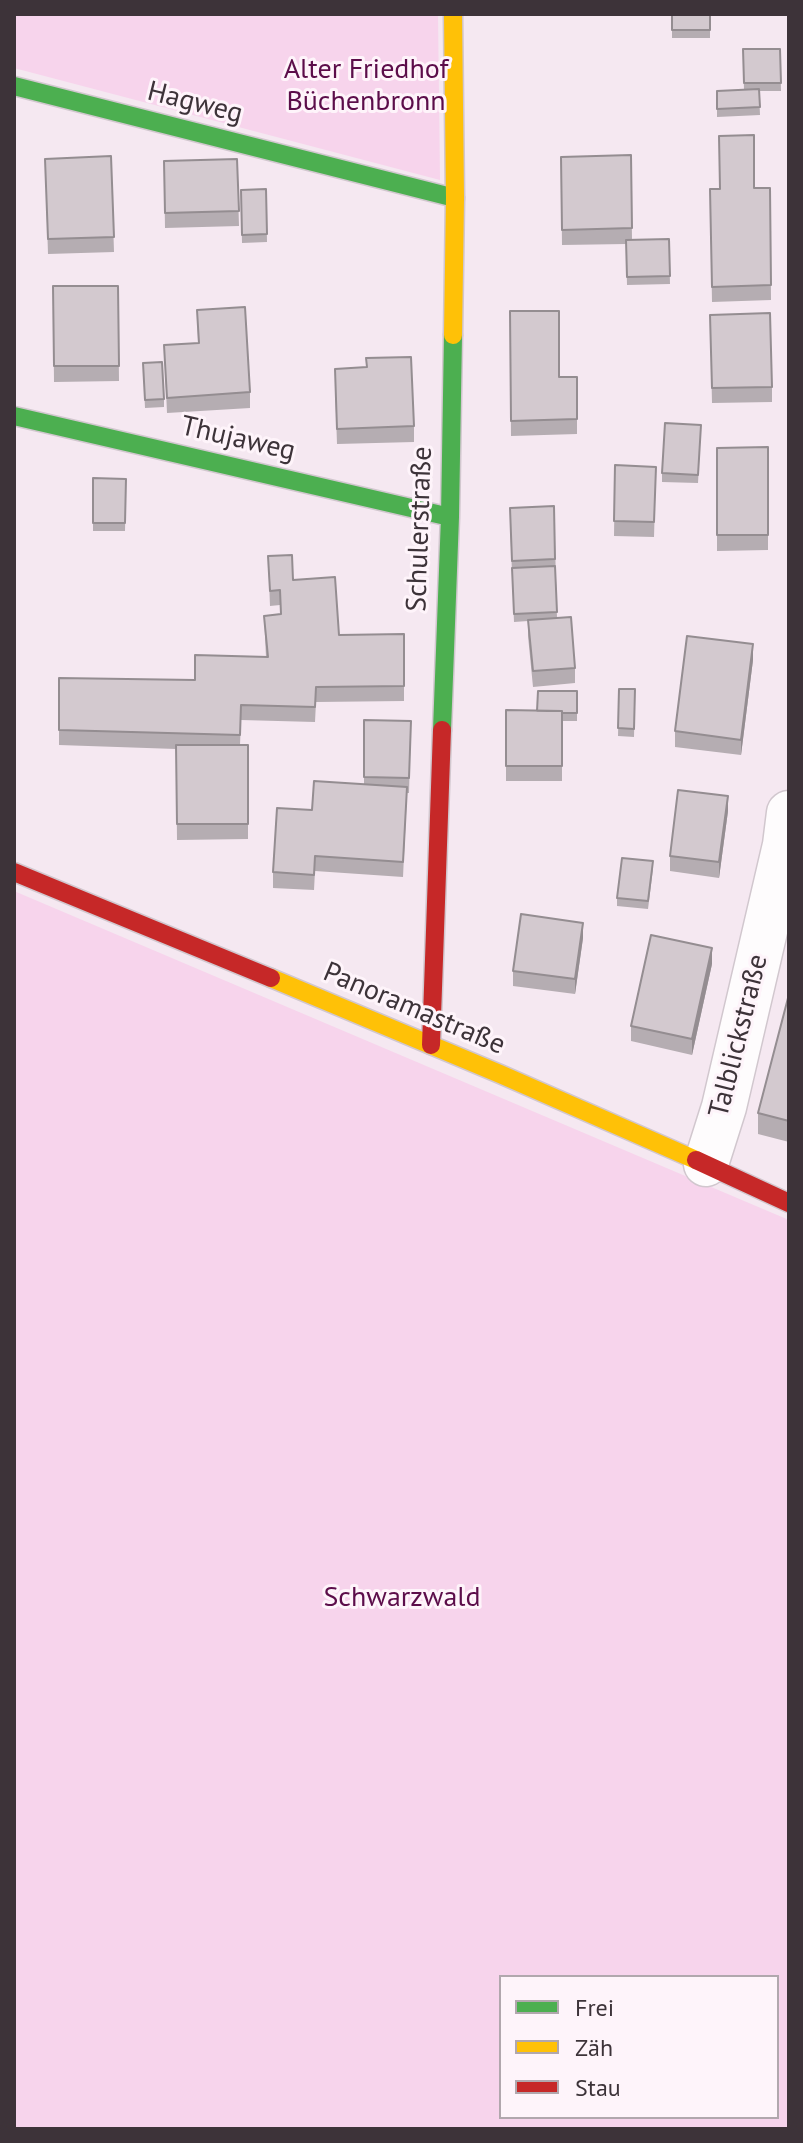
<!DOCTYPE html>
<meta charset="utf-8">
<style>
body{margin:0}
#map{position:relative;width:803px;height:2143px;overflow:hidden;background:#f5e8f1;font-family:"PT Sans",sans-serif}
canvas{display:block}
.frame{position:absolute;inset:0;border:16px solid #3d3339;pointer-events:none}
.legend{position:absolute;left:499px;top:1975px;width:280px;height:144px;box-sizing:border-box;background:#fef4fa;border:2px solid #b1a7ad;margin:0;padding:10px 14px;list-style:none;font-size:24px;color:#3d3339}
.legend li{display:flex;align-items:center;gap:16px;height:40px}
.legend b{width:40px;border:2px solid #b1a7ad}
</style>
<div id="map">
<canvas width="803" height="2143"></canvas>
<div class="frame"></div>
<ul class="legend">
<li><b style="height:10px;background:#4caf50"></b>Frei</li>
<li><b style="height:10px;background:#ffc107"></b>Zäh</li>
<li><b style="height:10px;background:#c62828"></b>Stau</li>
</ul>
</div>
<script>
const ctx = document.querySelector('canvas').getContext('2d');
ctx.lineJoin = 'round';
function fillPath(path, color) {
  ctx.fillStyle = color;
  ctx.fill(path, 'evenodd');
}
function trace(path, color, width, dash) {
  ctx.strokeStyle = color;
  ctx.lineWidth = width;
  ctx.lineCap = dash ? 'butt' : 'round';
  ctx.setLineDash(dash || []);
  ctx.stroke(path);
}
function label(font, color, halo, rows, align = 'center') {
  ctx.font = font + ' "PT Sans",sans-serif';
  ctx.lineWidth = 6;
  ctx.setLineDash([]);
  ctx.textBaseline = 'middle';
  ctx.strokeStyle = halo;
  ctx.fillStyle = color;
  for (const [text, x, y, turn = 0] of rows) {
    ctx.save();
    ctx.translate(x, y);
    ctx.rotate((+turn || 0) * Math.PI / 180);
    ctx.textAlign = isNaN(turn) ? turn : align;
    if (halo) ctx.strokeText(text, 0, 0);
    ctx.fillText(text, 0, 0);
    ctx.restore();
  }
}
fillPath(new Path2D(`
 M 14,14 L 438,14 L 440,180 L 14,68 Z
 M 14,891 L 789,1220 L 789,2129 L 14,2129 ZM 501,1977 L 777,1977 L 777,2117 L 501,2117 Z`), '#f7d4ec');
const street = new Path2D(`
 M 706,1164 L 724,1107 L 785,845 L 789,813`);
const fast = new Path2D(`
 M 14,86 L 455,198
 M 14,416 L 450,517
 M 442,730 L 450,517 L 453,335`);
const slow = new Path2D(`
 M 453,335 L 455,198 L 453,14
 M 271,978 L 500,1074 L 696,1160`);
const jam = new Path2D(`
 M 14,872 L 271,978
 M 431,1045 L 442,730
 M 696,1160 L 789,1203`);
trace(street, '#d1c7ce', 47);
trace(fast, '#d1c7ce', 21);
trace(slow, '#d1c7ce', 21);
trace(jam, '#d1c7ce', 21);
trace(street, '#fefcfd', 44);
trace(fast, '#4caf50', 18);
trace(slow, '#ffc107', 18);
trace(jam, '#c62828', 18);
fillPath(new Path2D(`
 M 672,14 L 710,14 L 710,38 L 672,38 Z
 M 743,49 L 780,49 L 781,91 L 759,91 L 760,115 L 717,117 L 717,91 L 744,90 Z
 M 631,155 L 632,240 L 669,239 L 670,284 L 627,285 L 626,244 L 562,245 L 561,157 Z
 M 111,156 L 114,252 L 48,254 L 45,159 Z
 M 237,159 L 239,226 L 165,228 L 164,161 Z
 M 770,188 L 771,300 L 712,302 L 710,189 Z
 M 266,189 L 267,242 L 242,243 L 241,190 Z
 M 53,286 L 118,286 L 119,381 L 54,382 Z
 M 197,310 L 250,392 L 250,408 L 167,413 L 164,345 L 198,343 Z
 M 510,311 L 559,377 L 577,377 L 577,434 L 511,436 Z
 M 710,315 L 772,387 L 772,402 L 712,403 Z
 M 143,363 L 164,399 L 164,407 L 145,408 Z
 M 366,367 L 414,426 L 414,442 L 337,444 L 335,384 Z
 M 701,425 L 698,483 L 662,482 L 662,473 Z
 M 768,447 L 768,550 L 717,551 L 717,448 Z
 M 615,465 L 656,467 L 654,537 L 614,536 Z
 M 93,478 L 126,479 L 125,531 L 93,531 Z
 M 554,506 L 557,618 L 575,668 L 575,683 L 533,687 L 528,636 L 528,621 L 514,622 L 510,523 Z
 M 268,556 L 293,580 L 339,635 L 404,634 L 404,701 L 316,702 L 315,722 L 241,720 L 240,745 L 248,745 L 248,839 L 177,840 L 176,749 L 59,745 L 59,678 L 195,680 L 266,657 L 264,616 L 281,615 L 280,605 L 270,606 Z
 M 753,660 L 741,755 L 675,747 L 675,731 Z
 M 619,689 L 635,689 L 634,737 L 618,736 Z
 M 577,691 L 577,721 L 562,721 L 562,781 L 506,781 L 506,710 L 537,711 Z
 M 364,720 L 411,721 L 409,793 L 407,793 L 403,877 L 315,871 L 314,890 L 273,888 L 273,872 L 312,810 L 364,784 Z
 M 728,811 L 719,878 L 670,871 L 670,856 Z
 M 653,869 L 648,909 L 617,906 L 617,898 Z
 M 583,938 L 575,994 L 513,986 L 513,971 Z
 M 712,964 L 692,1055 L 631,1041 L 631,1026 Z
 M 789,999 L 789,1142 L 758,1134 L 758,1113 Z`), '#b5adb2');
fillPath(new Path2D(`
 M 753,644 L 753,660 L 741,755 L 741,740 Z
 M 728,796 L 728,811 L 719,878 L 719,862 Z
 M 583,923 L 583,938 L 575,994 L 575,979 Z
 M 712,948 L 712,964 L 692,1055 L 692,1039 Z`), '#948d91');
const building = new Path2D(`
 M 672,14 L 710,14 L 710,30 L 672,30 Z
 M 743,49 L 780,49 L 781,83 L 744,83 Z
 M 759,89 L 760,107 L 717,109 L 717,91 Z
 M 754,135 L 754,188 L 770,188 L 771,285 L 712,287 L 710,189 L 720,189 L 719,136 Z
 M 631,155 L 632,228 L 562,230 L 561,157 Z
 M 111,156 L 114,237 L 48,239 L 45,159 Z
 M 237,159 L 239,211 L 165,213 L 164,161 Z
 M 266,189 L 267,234 L 242,235 L 241,190 Z
 M 669,239 L 670,276 L 627,277 L 626,240 Z
 M 53,286 L 118,286 L 119,366 L 54,366 Z
 M 245,307 L 250,392 L 167,398 L 164,345 L 199,343 L 197,310 Z
 M 510,311 L 559,311 L 559,377 L 577,377 L 577,419 L 511,421 Z
 M 770,313 L 772,387 L 712,388 L 710,315 Z
 M 411,357 L 414,426 L 337,429 L 335,369 L 367,367 L 366,358 Z
 M 162,362 L 164,399 L 145,400 L 143,363 Z
 M 665,423 L 701,425 L 698,475 L 662,473 Z
 M 768,447 L 768,535 L 717,535 L 717,448 Z
 M 615,465 L 656,467 L 654,522 L 614,521 Z
 M 93,478 L 126,479 L 125,523 L 93,523 Z
 M 554,506 L 555,559 L 512,561 L 510,508 Z
 M 292,555 L 293,580 L 335,577 L 339,635 L 404,634 L 404,686 L 316,687 L 315,707 L 241,705 L 240,735 L 59,730 L 59,678 L 195,680 L 195,655 L 268,657 L 264,616 L 281,614 L 280,590 L 270,591 L 268,556 Z
 M 555,566 L 557,612 L 514,614 L 512,568 Z
 M 571,617 L 575,668 L 533,671 L 528,620 Z
 M 687,636 L 753,644 L 741,740 L 675,731 Z
 M 619,689 L 635,689 L 634,729 L 618,728 Z
 M 538,691 L 577,691 L 577,713 L 562,713 L 562,711 L 537,711 Z
 M 506,710 L 562,711 L 562,766 L 506,766 Z
 M 364,720 L 411,721 L 409,778 L 364,777 Z
 M 176,745 L 248,745 L 248,824 L 177,824 Z
 M 314,781 L 407,787 L 403,862 L 315,856 L 314,875 L 273,872 L 277,808 L 312,810 Z
 M 678,790 L 728,796 L 719,862 L 670,856 Z
 M 622,858 L 653,861 L 648,901 L 617,898 Z
 M 521,914 L 583,923 L 575,979 L 513,971 Z
 M 651,935 L 712,948 L 692,1039 L 631,1026 Z
 M 788,998 L 789,999 L 789,1121 L 758,1113 Z`);
fillPath(building, '#d3c9cf');
trace(building, '#948d91', 2);
label('28px', '#5c0d4a', '#fef4fa', [
 ["Alter Friedhof",366,70],
 ["Büchenbronn",366,102],
 ["Schwarzwald",402,1598]
]);
label('28px', '#3d3339', '#fef4fa', [
 ["Hagweg",195,103,14],
 ["Thujaweg",238,439,13],
 ["Schulerstraße",420,529,-88],
 ["Panoramastraße",414,1009,23],
 ["Talblickstraße",739,1036,-76]
]);
</script>
